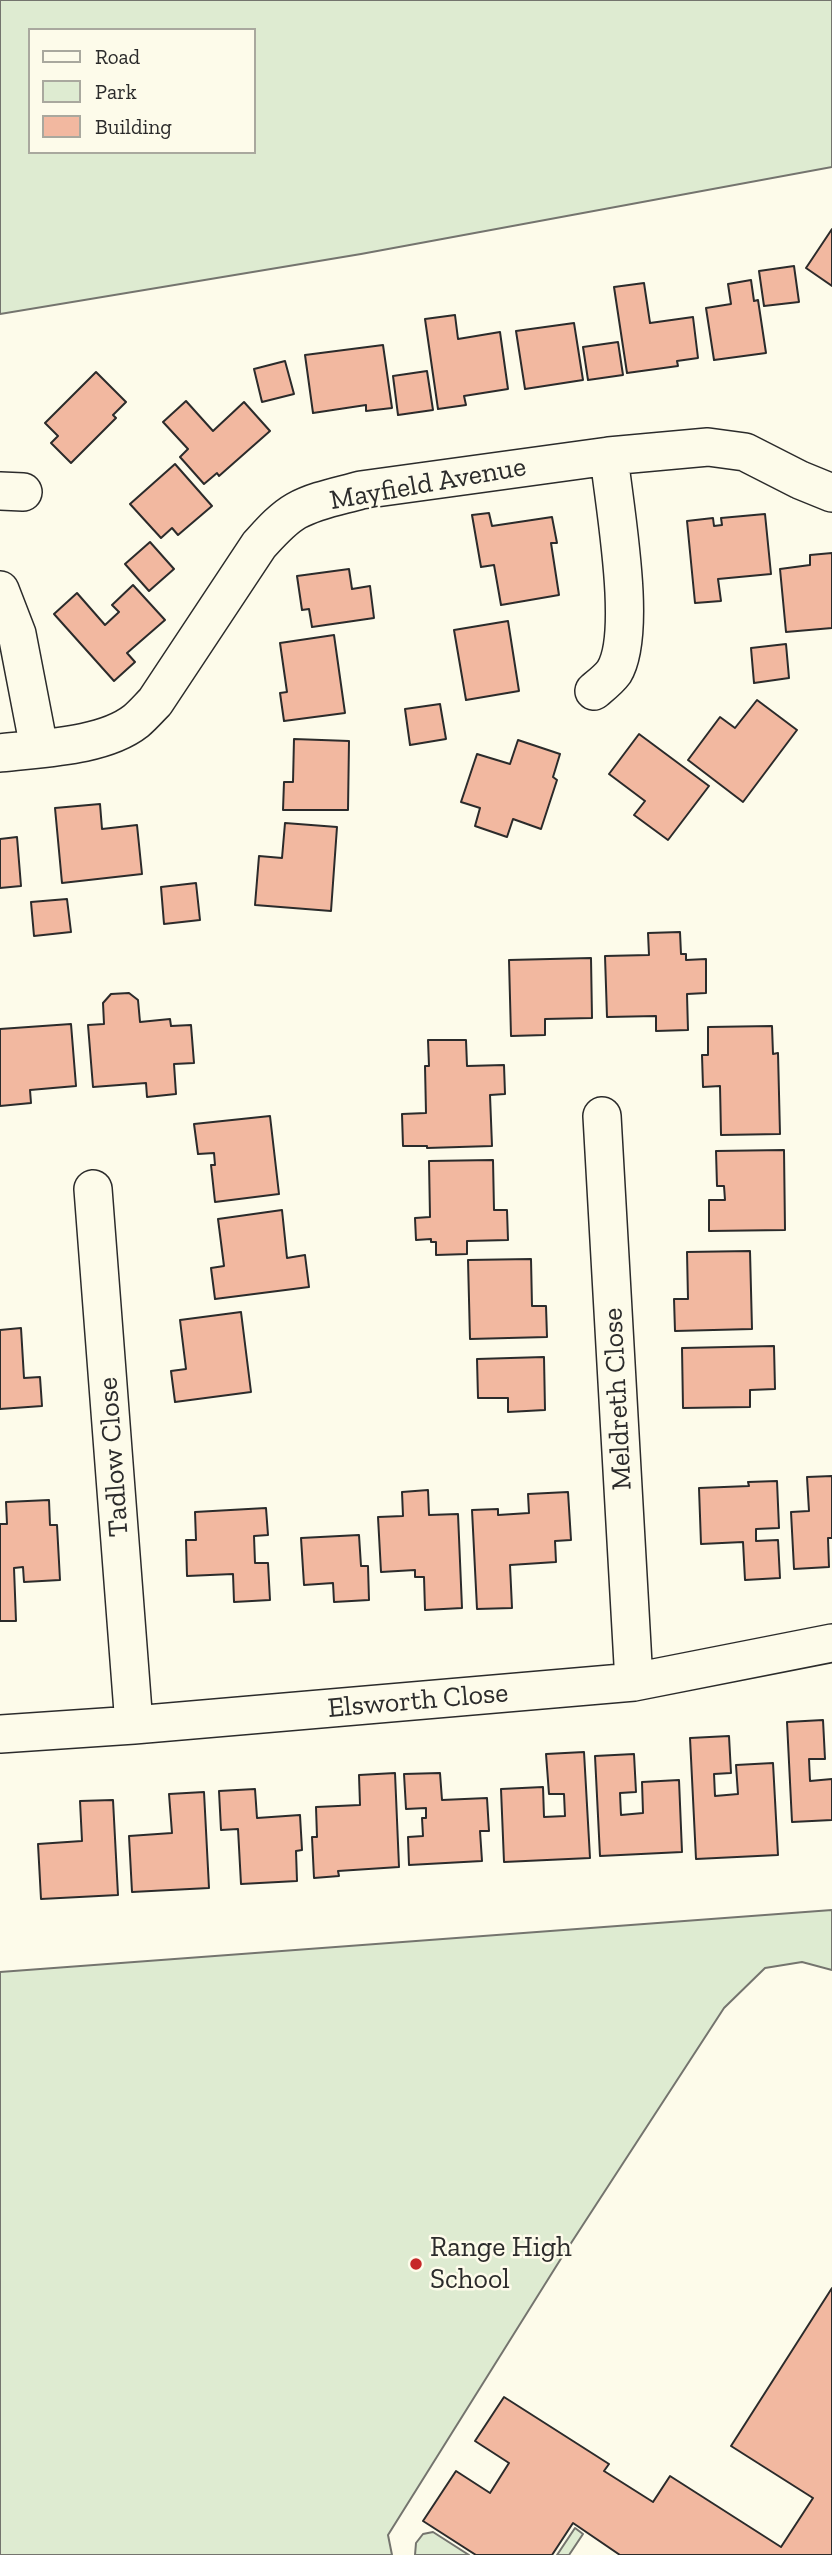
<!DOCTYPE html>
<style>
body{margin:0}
#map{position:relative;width:832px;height:2555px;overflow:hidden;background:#fdfbea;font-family:"Zilla Slab",serif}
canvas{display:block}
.legend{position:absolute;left:28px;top:28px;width:228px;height:126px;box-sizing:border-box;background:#fdfbea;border:2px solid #a9a89e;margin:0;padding:9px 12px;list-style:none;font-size:21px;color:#2b2b2b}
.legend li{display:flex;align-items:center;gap:14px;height:35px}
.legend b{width:35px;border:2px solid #a9a89e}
</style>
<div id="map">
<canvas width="832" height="2555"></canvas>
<ul class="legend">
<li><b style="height:9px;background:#fdfbea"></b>Road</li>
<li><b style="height:19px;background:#deebd1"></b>Park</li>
<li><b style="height:19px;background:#f2b8a0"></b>Building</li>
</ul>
</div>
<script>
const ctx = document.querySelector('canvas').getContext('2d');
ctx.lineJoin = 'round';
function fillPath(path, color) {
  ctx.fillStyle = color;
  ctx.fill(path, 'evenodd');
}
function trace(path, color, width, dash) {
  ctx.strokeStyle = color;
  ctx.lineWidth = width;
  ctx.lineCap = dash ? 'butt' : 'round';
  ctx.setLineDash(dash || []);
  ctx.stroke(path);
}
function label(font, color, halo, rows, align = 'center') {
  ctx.font = font + ' "Zilla Slab",serif';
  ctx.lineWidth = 5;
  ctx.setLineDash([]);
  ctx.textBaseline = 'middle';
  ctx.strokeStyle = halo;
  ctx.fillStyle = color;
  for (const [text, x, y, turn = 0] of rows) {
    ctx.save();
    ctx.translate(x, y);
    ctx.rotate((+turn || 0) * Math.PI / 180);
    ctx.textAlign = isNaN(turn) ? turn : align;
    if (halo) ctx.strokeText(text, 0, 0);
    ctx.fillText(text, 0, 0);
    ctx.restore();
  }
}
const green = new Path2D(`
 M 0,0 L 832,0 L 832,167 L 361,254 L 0,314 ZM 30,30 L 254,30 L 254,152 L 30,152 Z
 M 832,1910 L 832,1970 L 802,1962 L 765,1968 L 724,2008 L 562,2257 L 388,2535 L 392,2555 L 0,2555 L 0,1972 Z
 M 575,2528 L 583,2534 L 569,2555 L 557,2555 Z
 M 433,2532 L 469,2555 L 415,2555 L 416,2543 L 423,2534 Z`);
fillPath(green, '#deebd1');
trace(green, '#74746e', 2);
const building = new Path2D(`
 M 832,229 L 832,286 L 806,268 Z
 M 794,266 L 799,302 L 764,306 L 759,271 Z
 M 751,280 L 754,301 L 758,300 L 766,353 L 714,360 L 706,308 L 731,304 L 728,284 Z
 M 644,283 L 650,323 L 693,317 L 698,358 L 677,361 L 678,366 L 627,373 L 614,287 Z
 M 455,315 L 458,339 L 500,332 L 508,389 L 464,396 L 466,405 L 438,409 L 425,319 Z
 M 574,323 L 583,380 L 525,389 L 516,331 Z
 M 618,342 L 623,375 L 588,380 L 583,347 Z
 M 383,345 L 392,408 L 366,411 L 366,405 L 313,413 L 305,355 Z
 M 285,361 L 294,394 L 262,402 L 254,369 Z
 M 427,371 L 433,410 L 398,415 L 393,376 Z
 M 96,372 L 126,402 L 113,415 L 116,418 L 71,463 L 51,443 L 58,436 L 45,423 Z
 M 186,401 L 213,431 L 244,402 L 270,431 L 219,476 L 217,473 L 204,484 L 180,457 L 188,449 L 163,422 Z
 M 175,464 L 212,506 L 178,535 L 172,528 L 161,538 L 130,504 Z
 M 489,513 L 492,526 L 552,517 L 557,543 L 551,543 L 559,595 L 501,605 L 494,565 L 481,567 L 472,515 Z
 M 765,514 L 771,574 L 718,579 L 721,601 L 695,603 L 687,521 L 713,518 L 714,526 L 722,525 L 721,518 Z
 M 150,542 L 174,569 L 149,591 L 125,564 Z
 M 832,553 L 832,628 L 786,632 L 780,569 L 810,565 L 810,555 Z
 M 349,569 L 352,589 L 370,586 L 374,618 L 312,627 L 309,609 L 302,610 L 297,576 Z
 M 133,585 L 165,620 L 127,653 L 135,662 L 114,681 L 54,614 L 77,593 L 105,625 L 119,612 L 112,605 Z
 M 508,621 L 519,691 L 466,700 L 454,630 Z
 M 334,635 L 345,713 L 284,721 L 280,693 L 287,692 L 280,643 Z
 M 786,644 L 789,678 L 754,683 L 751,648 Z
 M 757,700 L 797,730 L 743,802 L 688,760 L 720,717 L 735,728 Z
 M 440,704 L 446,739 L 410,745 L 405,709 Z
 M 639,734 L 709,786 L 668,840 L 634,815 L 645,801 L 609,774 Z
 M 294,739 L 349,741 L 348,810 L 283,810 L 284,782 L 293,782 Z
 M 518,740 L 560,754 L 553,777 L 557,780 L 541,829 L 513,819 L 507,837 L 475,826 L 480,808 L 461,802 L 477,754 L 510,764 Z
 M 100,804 L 102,829 L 137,825 L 142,874 L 62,883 L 55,808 Z
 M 285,823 L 337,827 L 331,911 L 255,905 L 259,856 L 282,858 Z
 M 17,837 L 21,886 L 0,888 L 0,839 Z
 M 196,883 L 200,920 L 164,924 L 161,887 Z
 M 67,899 L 71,932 L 34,936 L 31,902 Z
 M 680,932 L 681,954 L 686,954 L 686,960 L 706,959 L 706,993 L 687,994 L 688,1030 L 656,1031 L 656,1016 L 607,1017 L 605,956 L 649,955 L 648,933 Z
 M 591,958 L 592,1018 L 545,1019 L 545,1035 L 511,1036 L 509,960 Z
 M 129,993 L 138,1000 L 140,1022 L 170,1019 L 171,1026 L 191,1025 L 194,1063 L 174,1064 L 176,1094 L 147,1097 L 146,1083 L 93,1087 L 88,1025 L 104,1024 L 103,1003 L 111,994 Z
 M 71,1024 L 76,1086 L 30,1090 L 31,1103 L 0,1106 L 0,1029 Z
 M 772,1026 L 773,1054 L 778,1053 L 780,1134 L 721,1135 L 720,1086 L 703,1087 L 702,1055 L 708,1055 L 708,1027 Z
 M 428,1040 L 466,1040 L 467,1066 L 504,1065 L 505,1094 L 490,1095 L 492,1146 L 427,1148 L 427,1146 L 403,1146 L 402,1114 L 426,1113 L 425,1066 L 429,1066 Z
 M 270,1116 L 279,1194 L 215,1202 L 211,1165 L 215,1165 L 214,1153 L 198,1154 L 194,1124 Z
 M 784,1150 L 785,1230 L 709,1231 L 709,1200 L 725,1200 L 724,1186 L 717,1186 L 716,1151 Z
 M 493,1160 L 494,1210 L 507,1210 L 508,1240 L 467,1241 L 467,1254 L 436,1255 L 436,1242 L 431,1242 L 431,1239 L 416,1240 L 415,1218 L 430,1217 L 429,1161 Z
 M 282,1210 L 287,1258 L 305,1255 L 309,1287 L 215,1299 L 211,1268 L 224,1266 L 218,1219 Z
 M 750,1251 L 752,1329 L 675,1331 L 674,1299 L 688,1299 L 687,1252 Z
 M 531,1259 L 532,1306 L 546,1306 L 547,1337 L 470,1339 L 468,1260 Z
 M 241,1312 L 251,1392 L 175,1402 L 171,1371 L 186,1369 L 180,1320 Z
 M 21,1328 L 24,1378 L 40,1377 L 42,1406 L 0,1409 L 0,1330 Z
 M 774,1346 L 775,1389 L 750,1390 L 750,1407 L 683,1408 L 682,1348 Z
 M 544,1357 L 545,1410 L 508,1412 L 508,1398 L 478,1398 L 477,1359 Z
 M 832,1476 L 832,1538 L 828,1538 L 829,1567 L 794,1569 L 791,1512 L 809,1511 L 807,1477 Z
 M 777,1481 L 779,1528 L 756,1529 L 756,1541 L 778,1540 L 780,1578 L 745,1580 L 743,1542 L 701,1544 L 699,1488 L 749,1486 L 748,1482 Z
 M 428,1490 L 429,1515 L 458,1514 L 462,1608 L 425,1610 L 424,1577 L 415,1577 L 415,1570 L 381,1572 L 378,1517 L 403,1516 L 402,1492 Z
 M 568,1492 L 571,1540 L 555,1541 L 556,1562 L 510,1565 L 512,1608 L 477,1609 L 472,1510 L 498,1509 L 498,1515 L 529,1513 L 528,1494 Z
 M 49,1500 L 50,1525 L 57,1525 L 60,1580 L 24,1582 L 23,1567 L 14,1568 L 16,1621 L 0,1621 L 0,1524 L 7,1524 L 6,1502 Z
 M 266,1508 L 268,1535 L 254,1536 L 255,1563 L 268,1563 L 270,1600 L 234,1602 L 233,1574 L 187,1576 L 186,1540 L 196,1540 L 195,1512 Z
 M 359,1535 L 361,1566 L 368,1566 L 369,1600 L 334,1602 L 333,1583 L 304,1585 L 301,1538 Z
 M 823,1720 L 825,1759 L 809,1759 L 810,1781 L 832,1779 L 832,1820 L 792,1822 L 787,1722 Z
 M 729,1736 L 731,1773 L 714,1774 L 715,1796 L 738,1794 L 736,1765 L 773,1763 L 778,1855 L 696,1859 L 690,1738 Z
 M 584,1752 L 590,1858 L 504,1862 L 501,1789 L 543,1787 L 544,1817 L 565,1816 L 564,1794 L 549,1794 L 546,1754 Z
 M 634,1754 L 636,1792 L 620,1793 L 621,1815 L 643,1813 L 642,1782 L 679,1780 L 682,1852 L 600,1856 L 595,1756 Z
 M 395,1773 L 399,1867 L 338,1871 L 339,1876 L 314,1878 L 312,1837 L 317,1837 L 316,1807 L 360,1805 L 359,1775 Z
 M 440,1773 L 442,1800 L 487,1798 L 489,1831 L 480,1831 L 482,1861 L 409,1865 L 408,1837 L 423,1836 L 422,1818 L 426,1818 L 426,1808 L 406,1809 L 404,1774 Z
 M 255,1789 L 257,1818 L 300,1815 L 302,1850 L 296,1851 L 297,1881 L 241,1884 L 238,1829 L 221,1830 L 219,1791 Z
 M 204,1792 L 209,1888 L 132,1892 L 129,1836 L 172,1833 L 169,1794 Z
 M 113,1800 L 118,1895 L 41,1899 L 38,1844 L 82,1841 L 80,1801 Z
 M 832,2288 L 832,2555 L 620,2555 L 573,2523 L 552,2555 L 476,2555 L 423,2521 L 456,2471 L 490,2493 L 509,2463 L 475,2441 L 504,2397 L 609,2464 L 604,2471 L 653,2502 L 670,2476 L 781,2547 L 813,2498 L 731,2446 Z`);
fillPath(building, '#f2b8a0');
trace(building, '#2b2b2b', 2);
const minor = new Path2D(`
 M 0,491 L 23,492
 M 0,590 L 17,634 L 39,748
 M 594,691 C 600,686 609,679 614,672 C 638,633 614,505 609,456
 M 0,753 C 40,748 103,747 136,721 C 143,715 149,708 155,702 L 259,545 C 270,533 282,519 296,511 C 316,500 340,496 361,490 L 609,456 L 708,447 L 745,452 L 800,480 L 832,493
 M 602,1116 L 634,1682
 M 93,1189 L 134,1725
 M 0,1734 L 134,1725 L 634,1682 L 832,1643`);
trace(minor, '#2b2b2b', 40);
trace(minor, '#fdfbea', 37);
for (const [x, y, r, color] of [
 [416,2264,7,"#c62828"]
]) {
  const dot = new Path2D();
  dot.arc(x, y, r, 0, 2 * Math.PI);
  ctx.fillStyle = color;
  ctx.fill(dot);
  trace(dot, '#fdfbea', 2.5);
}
label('28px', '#2b2b2b', '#fdfbea', [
 ["Mayfield Avenue",428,484,-10],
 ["Meldreth Close",618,1399,-93],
 ["Tadlow Close",114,1457,-94],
 ["Elsworth Close",418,1701,-5]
]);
label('28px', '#2b2b2b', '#fdfbea', [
 ["Range High",430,2248],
 ["School",430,2280]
], 'left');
</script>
